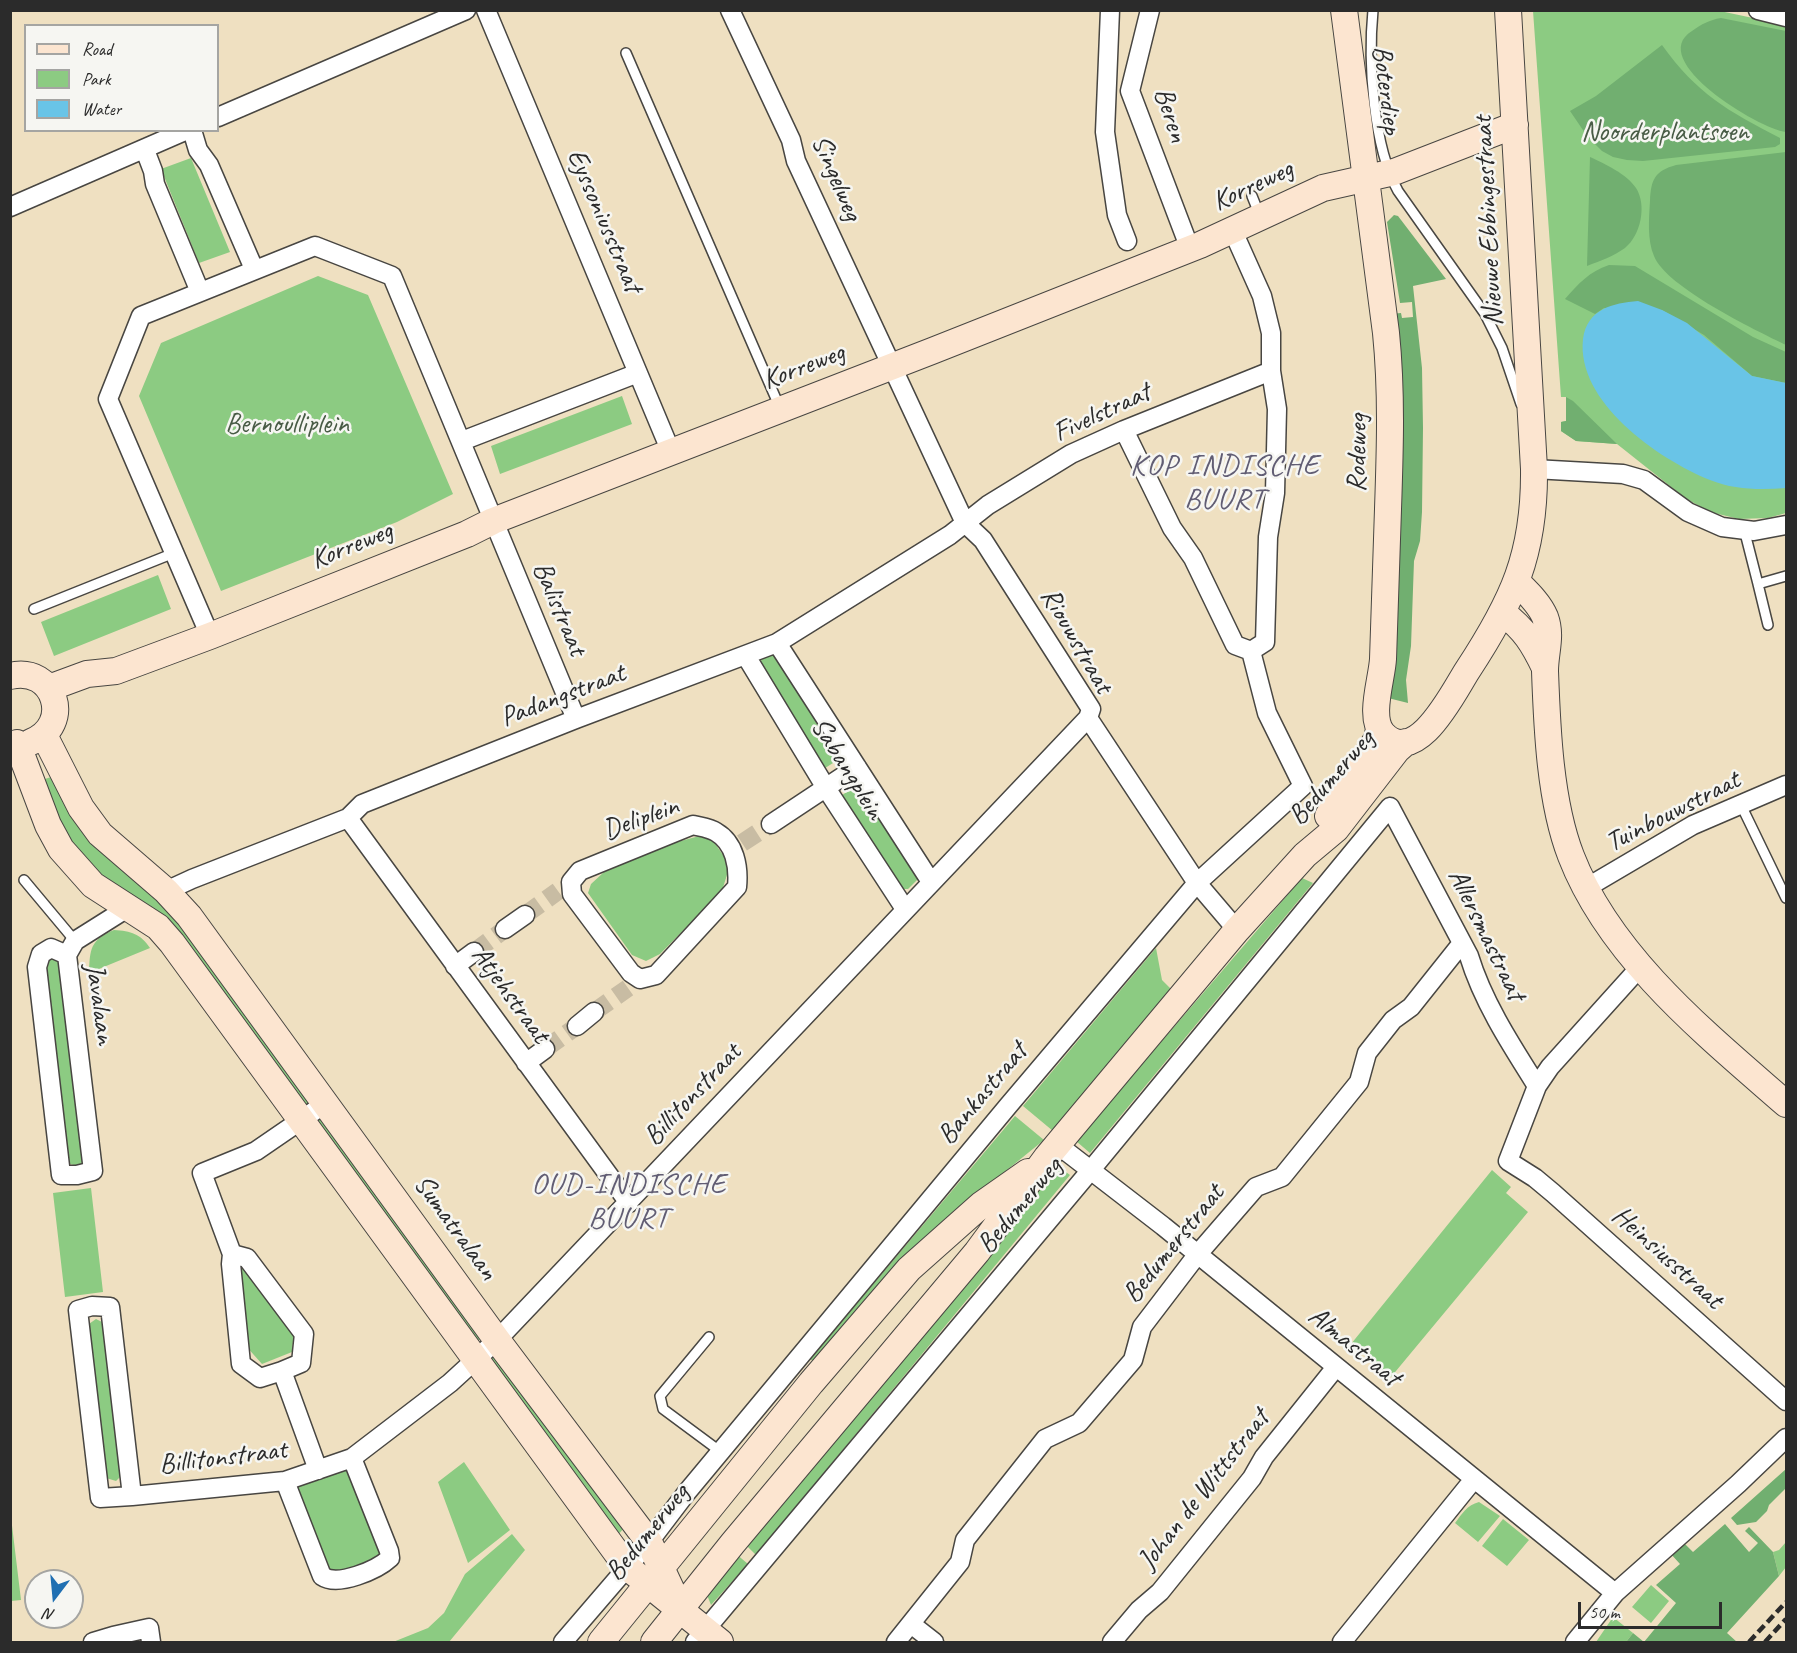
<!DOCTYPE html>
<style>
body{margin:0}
#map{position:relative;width:1797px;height:1653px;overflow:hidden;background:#efe0c1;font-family:Caveat,sans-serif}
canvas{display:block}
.frame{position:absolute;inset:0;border:12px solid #2b2b2b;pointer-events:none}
.legend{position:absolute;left:24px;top:24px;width:195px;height:108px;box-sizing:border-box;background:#f6f6f2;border:2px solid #a5a5a2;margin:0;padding:8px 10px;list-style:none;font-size:18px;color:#2b2b2b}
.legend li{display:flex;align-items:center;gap:12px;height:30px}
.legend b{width:30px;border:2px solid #a5a5a2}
.north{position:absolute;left:24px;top:1569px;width:60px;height:60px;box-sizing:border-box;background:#f6f6f2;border:2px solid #a5a5a2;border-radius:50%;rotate:196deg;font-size:16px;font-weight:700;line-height:24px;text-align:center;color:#2b2b2b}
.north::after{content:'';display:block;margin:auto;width:21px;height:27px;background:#1f6fb2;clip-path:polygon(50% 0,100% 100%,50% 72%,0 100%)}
.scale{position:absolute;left:1578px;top:1602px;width:144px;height:27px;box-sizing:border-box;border:3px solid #2b2b2b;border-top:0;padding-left:8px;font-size:18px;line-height:21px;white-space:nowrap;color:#2b2b2b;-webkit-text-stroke:4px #f6f6f2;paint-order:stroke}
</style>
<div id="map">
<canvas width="1797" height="1653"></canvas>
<div class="frame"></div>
<ul class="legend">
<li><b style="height:8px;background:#fce5d0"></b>Road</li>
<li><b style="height:16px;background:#8ccb82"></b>Park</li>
<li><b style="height:16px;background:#69c4e7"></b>Water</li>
</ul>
<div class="north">N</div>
<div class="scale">50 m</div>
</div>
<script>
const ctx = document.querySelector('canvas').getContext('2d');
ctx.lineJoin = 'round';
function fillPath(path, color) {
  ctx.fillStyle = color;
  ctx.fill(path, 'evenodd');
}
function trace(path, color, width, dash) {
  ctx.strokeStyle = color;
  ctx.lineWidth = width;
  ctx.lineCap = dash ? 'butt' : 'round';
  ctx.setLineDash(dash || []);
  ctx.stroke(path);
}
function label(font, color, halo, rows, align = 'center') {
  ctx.font = font + ' Caveat,sans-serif';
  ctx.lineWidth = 5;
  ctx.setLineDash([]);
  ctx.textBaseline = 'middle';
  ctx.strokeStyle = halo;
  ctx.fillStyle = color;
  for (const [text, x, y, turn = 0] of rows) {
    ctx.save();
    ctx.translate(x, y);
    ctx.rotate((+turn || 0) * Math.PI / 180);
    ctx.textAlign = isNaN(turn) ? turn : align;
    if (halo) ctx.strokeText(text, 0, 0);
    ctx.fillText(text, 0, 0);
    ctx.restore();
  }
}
fillPath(new Path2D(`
 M 1533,11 L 1720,11 L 1786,25 L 1786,513 L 1768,518 L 1739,519 L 1710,512 L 1685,498 L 1617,444 L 1576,441 L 1561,431 L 1561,422 L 1566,421 L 1566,397 L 1561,397 Z
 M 191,158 L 230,252 L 199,263 L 161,169 Z
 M 318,276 L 368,295 L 453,494 L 397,522 L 221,591 L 139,396 L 161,343 Z
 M 622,396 L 632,424 L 500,474 L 491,446 Z
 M 158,575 L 171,609 L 54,656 L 41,622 Z
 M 772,655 L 780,657 L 844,756 L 822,770 L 759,664 L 762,659 Z
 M 54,776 L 163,896 L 320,1102 L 303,1115 L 273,1073 L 66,844 L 42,780 Z
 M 861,783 L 918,874 L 918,879 L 908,889 L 900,889 L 839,797 Z
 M 703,835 L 714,842 L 730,865 L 722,891 L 660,954 L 646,961 L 632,955 L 588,893 L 591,884 L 604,872 L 666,845 Z
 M 1302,878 L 1313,883 L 1090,1153 L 1076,1141 Z
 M 114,930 C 131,931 141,934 150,948 L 89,973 C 90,949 90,940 114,930 Z
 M 1156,948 L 1162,980 L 1173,991 L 1053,1131 L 1023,1106 Z
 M 52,957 L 62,963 L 86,1159 L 78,1166 L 66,1163 L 43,966 Z
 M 328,1113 L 488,1334 L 471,1345 L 311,1125 Z
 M 1015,1116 L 1044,1140 L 928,1234 L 814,1362 L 810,1359 Z
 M 1056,1165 L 1070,1175 L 756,1555 L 744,1543 Z
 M 1492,1170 L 1511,1187 L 1506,1193 L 1528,1212 L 1391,1377 L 1351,1344 Z
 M 91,1188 L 103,1292 L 65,1297 L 53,1193 Z
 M 246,1268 L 294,1330 L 292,1352 L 262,1364 L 245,1345 L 238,1270 Z
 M 96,1319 L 106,1324 L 123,1474 L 116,1481 L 103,1477 L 86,1326 Z
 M 501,1352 L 627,1525 L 614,1539 L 485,1363 Z
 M 464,1462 L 510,1530 L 468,1563 L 438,1482 Z
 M 341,1468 L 352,1471 L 382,1548 L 375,1561 L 338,1575 L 327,1568 L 297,1498 L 298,1486 Z
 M 1479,1502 L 1500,1516 L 1478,1542 L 1455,1523 C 1462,1514 1467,1505 1479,1502 Z
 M 10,1509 L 21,1600 L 11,1601 L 10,1601 Z
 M 1503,1519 L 1529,1540 L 1507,1566 L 1482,1546 Z
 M 512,1534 L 525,1550 L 449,1642 L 393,1642 L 428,1628 L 444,1613 L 465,1574 Z
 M 1786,1542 L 1786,1567 L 1779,1576 L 1773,1552 L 1779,1550 Z
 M 735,1553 L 748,1564 L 711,1605 L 707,1595 Z
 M 1651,1585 L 1669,1601 L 1651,1623 L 1632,1607 Z
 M 1613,1617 L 1633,1633 L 1626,1642 L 1596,1642 Z`), '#8ccb82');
fillPath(new Path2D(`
 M 1721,18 L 1786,31 L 1786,132 C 1759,129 1645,60 1692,31 C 1702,24 1709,20 1721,18 Z
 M 1662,45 C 1697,94 1728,111 1780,138 L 1780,144 L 1775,147 L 1643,161 L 1627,160 L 1613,157 L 1602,151 L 1587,136 L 1570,111 L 1596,96 Z
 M 1786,152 L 1786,345 C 1755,330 1666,287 1654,256 C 1647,240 1649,218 1650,201 C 1651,179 1655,171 1676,165 Z
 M 1590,157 C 1605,164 1627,174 1636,188 C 1647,205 1641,235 1625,248 C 1614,256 1600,261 1587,266 Z
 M 1394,215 L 1398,216 L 1446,279 L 1413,286 L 1422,368 L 1423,428 L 1422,512 L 1420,541 L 1414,561 L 1411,646 L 1406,680 L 1408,703 L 1384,697 L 1390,314 L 1401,313 L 1402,318 L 1413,317 L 1412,302 L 1400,303 L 1387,222 Z
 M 1609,265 L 1635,266 L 1753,337 L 1786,352 L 1786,383 L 1752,376 L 1704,335 L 1662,310 L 1604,308 L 1595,314 L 1565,299 C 1579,283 1589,272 1609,265 Z
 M 1566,397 L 1573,401 L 1617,444 L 1576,441 L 1561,431 L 1561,422 L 1566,421 Z
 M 1786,1469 L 1786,1488 L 1769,1505 L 1767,1511 L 1756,1522 L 1737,1525 L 1731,1518 Z
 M 1725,1524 L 1749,1552 L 1758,1543 L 1745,1531 L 1749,1527 L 1773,1552 L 1779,1576 L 1727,1633 L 1737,1642 L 1626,1642 L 1633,1633 L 1644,1642 L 1676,1603 L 1656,1585 L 1680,1564 L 1670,1553 L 1683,1542 L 1693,1552 Z`), '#71af70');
fillPath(new Path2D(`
 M 1638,301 L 1662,310 L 1687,323 L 1752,376 L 1786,383 L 1786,488 C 1761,490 1734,490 1710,480 C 1658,459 1576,402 1583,339 C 1587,309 1613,303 1638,301 Z`), '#69c4e7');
trace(new Path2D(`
 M 742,843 L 771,824
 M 525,915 L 558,891
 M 474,952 L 505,929
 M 594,1012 L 628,988
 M 545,1049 L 577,1026`), '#c8bca3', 18, [18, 9]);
const lane = new Path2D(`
 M 1373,10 C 1368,62 1373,146 1398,191 L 1485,314 L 1502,348 L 1521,404
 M 626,53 L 780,408
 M 1252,196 L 1260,216
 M 1744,529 L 1758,584 L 1786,576
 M 1758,584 L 1768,625
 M 34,609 L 174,553
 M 1741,805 L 1786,898
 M 24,880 L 75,941
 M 709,1337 L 660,1396 L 663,1409 L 721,1452`);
const street = new Path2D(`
 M 486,10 L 671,452
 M 1110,10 L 1105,132 L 1117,215 L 1127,241
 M 1150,10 L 1130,91 L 1190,249
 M 1758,10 L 1786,17
 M 218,117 L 466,10
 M 192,130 L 198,150 L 209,165 L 254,269
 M 145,150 L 153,171 L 155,184 L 200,292
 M 10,207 L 187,130
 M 1232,229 L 1262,296 L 1271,333 L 1271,371 L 1277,409 L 1275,493 L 1268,537 L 1265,642 L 1251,651
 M 1124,430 L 1172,528 L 1193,558 L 1235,645 L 1251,651
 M 462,441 L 638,373
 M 1534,469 L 1623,474 L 1644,480 L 1688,512 L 1722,527 L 1754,531 L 1786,525
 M 210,636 L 108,399 L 141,316 L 315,246 L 392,276 C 454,423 514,571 576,719
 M 777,643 L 931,882
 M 746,656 L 826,788 L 905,909
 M 1088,718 L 1197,883 L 1237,930
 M 348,818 L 629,1203
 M 771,824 L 857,767
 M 693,825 C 701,827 710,828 716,832 C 735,843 739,867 737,887 L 656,975 L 640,979 L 631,973 L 572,894 L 571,882 L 580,871 Z
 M 1586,888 L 1693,825 L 1786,785
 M 166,891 L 192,879 L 348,818 L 362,804 L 576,719 L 777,643 L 950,535 L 988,505 L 1071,454 L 1124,430 L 1271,371
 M 505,929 L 525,915
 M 51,948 L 67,955 L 93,1171 L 77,1175 L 61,1175 L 37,967 L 41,954 Z
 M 67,955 L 75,941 L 129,907
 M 455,966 L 474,952
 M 1641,966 L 1550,1067 L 1537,1086 L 1508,1161 L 1535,1178 L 1553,1193 L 1786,1401
 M 577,1026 L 594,1012
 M 526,1063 L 545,1049
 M 1058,1145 L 1163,1226 L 1615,1593
 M 232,1254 L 247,1258 L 304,1334 L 301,1363 L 282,1371
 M 92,1306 L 110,1307 L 132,1496 L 100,1498 L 78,1310 Z
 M 318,1470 L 282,1371 L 260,1378 L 241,1364 L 231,1264 L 232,1254 L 202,1173 L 256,1151 L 326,1103
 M 285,1481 L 322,1576 C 338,1587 377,1570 390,1558 L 389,1551 L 352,1458
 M 132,1496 L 285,1481 L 352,1458 L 450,1383 L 497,1340 L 1088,718 L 1091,709 L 983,540 L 965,523 L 796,161 L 791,140 L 730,10
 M 911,1624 L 934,1642
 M 93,1642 L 113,1636
 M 114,1642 L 113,1636 L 149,1628 L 151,1642
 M 563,1642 L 649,1542 L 687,1492 L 1008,1106 L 1197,883 L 1303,786 L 1267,713 L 1251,651
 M 695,1642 L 1090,1171 L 1390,807 L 1469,956 C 1483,1002 1511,1045 1537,1086
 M 896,1642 L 960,1562 L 965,1540 L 1045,1439 L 1079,1423 L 1133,1360 L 1142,1327 L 1197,1255 L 1256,1187 L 1282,1177 L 1359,1082 L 1367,1053 L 1393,1020 L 1411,1007 L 1462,943
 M 1112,1642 L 1139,1610 L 1160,1592 L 1252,1478 L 1264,1457 L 1336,1367
 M 1342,1642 L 1474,1479
 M 1575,1642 L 1615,1593 L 1738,1484 L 1786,1438`);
const secondary = new Path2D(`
 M 1344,10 L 1386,333 C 1392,392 1390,450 1388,509 C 1386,559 1385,609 1383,659 C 1382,679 1368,718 1383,734 C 1416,769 1453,693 1467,671 C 1513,601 1535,554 1534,469 L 1508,10
 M 1517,582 C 1527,592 1539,603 1545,617 C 1552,636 1545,652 1545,671 C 1547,728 1550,802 1571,856 C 1610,957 1706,1034 1786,1104
 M 1503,613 C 1525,630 1533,643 1545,668
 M 10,676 C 55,665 74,725 31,742
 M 49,688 L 87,674 L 116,671 L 210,636 L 467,534 L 493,521 L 932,351 L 1200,245 L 1323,188 L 1394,172 L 1515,125
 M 44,735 L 81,808 L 100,834 L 166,891 L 189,916 L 497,1340 L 649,1542 L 678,1604
 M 17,743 L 48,825 L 61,849 L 93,885 L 158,927 L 172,943 L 627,1567 L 720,1642
 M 1328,816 L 1377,739 L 1379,729
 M 601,1642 L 811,1383 L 909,1269 L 981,1205 L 1028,1172
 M 654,1642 L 733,1543 L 977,1252 L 1047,1157 L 1237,930 L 1305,855 L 1336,829 L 1397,750 L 1406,742`);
trace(lane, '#484642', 12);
trace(street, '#484642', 21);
trace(secondary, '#484642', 28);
trace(lane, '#fff', 9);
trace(street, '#fff', 18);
trace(secondary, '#fce5d0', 26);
trace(new Path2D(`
 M 1749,1642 L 1786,1602
 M 1765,1642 L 1786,1619`), '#2b2b2b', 4.5, [9, 4.5]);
label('28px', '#2b2b2b', '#f6f6f2', [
 ["Boterdiep",1386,90,83],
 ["Beren",1170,115,72],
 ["Singelweg",836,178,67],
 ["Korreweg",1253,186,-25],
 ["Eyssoniusstraat",604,221,67],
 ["Nieuwe Ebbingestraat",1489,221,-93],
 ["Korreweg",804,367,-21],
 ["Fivelstraat",1102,413,-25],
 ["Rodeweg",1358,453,-89],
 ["Korreweg",352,546,-22],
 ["Balistraat",559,609,67],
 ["Riouwstraat",1076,641,60],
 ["Padangstraat",563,696,-21],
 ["Sabangplein",847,769,58],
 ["Bedumerweg",1332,778,-49],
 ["Tuinbouwstraat",1673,812,-27],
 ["Deliplein",641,819,-20],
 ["Allersmastraat",1486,935,64],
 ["Atjehstraat",510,995,54],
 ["Javalaan",99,1004,82],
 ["Bankastraat",983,1094,-50],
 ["Billitonstraat",693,1095,-47],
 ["Bedumerweg",1020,1206,-50],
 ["Sumatralaan",455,1228,54],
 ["Bedumerstraat",1174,1244,-51],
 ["Heinsiusstraat",1667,1258,42],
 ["Almastraat",1354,1347,39],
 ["Billitonstraat",223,1458,-7],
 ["Johan de Wittstraat",1204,1490,-52],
 ["Bedumerweg",648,1533,-51]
]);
label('28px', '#485b45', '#f6f6f2', [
 ["Noorderplantsoen",1665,133],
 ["Bernoulliplein",287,425]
]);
ctx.letterSpacing = '1.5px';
label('30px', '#615d73', '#f6f6f2', [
 ["KOP INDISCHE",1225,466],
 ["BUURT",1225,500],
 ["OUD-INDISCHE",629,1185],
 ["BUURT",629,1219]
]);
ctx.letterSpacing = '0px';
</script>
